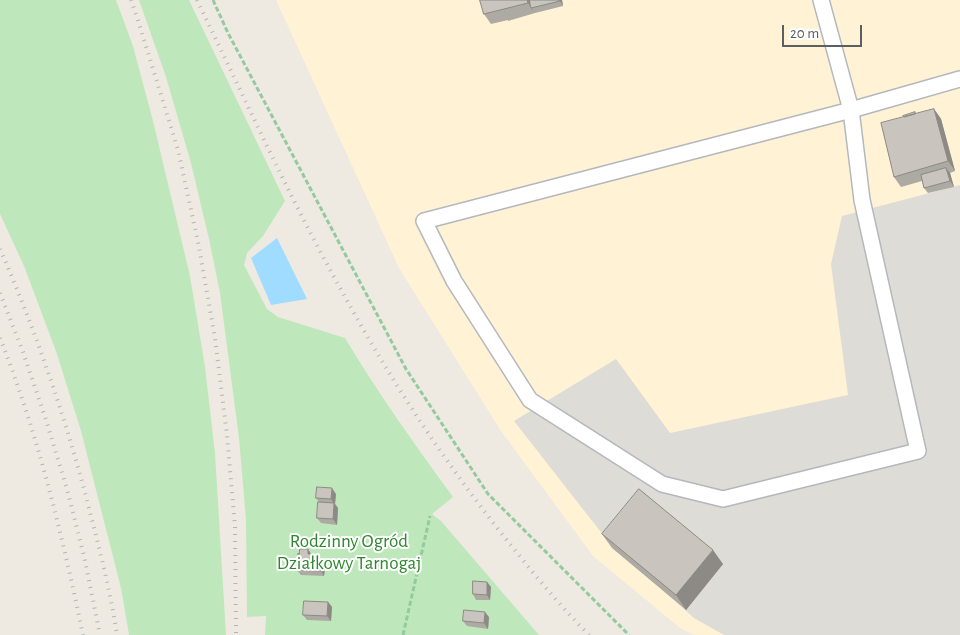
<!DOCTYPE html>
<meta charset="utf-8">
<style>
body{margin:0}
#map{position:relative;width:960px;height:635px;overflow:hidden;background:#eeeae1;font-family:"Alegreya Sans",sans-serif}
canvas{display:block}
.scale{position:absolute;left:782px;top:25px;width:80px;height:22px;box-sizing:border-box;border:2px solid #5a5f63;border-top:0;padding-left:6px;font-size:15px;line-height:18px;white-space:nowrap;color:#5a5f63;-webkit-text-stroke:4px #fff;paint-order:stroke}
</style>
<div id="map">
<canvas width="960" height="635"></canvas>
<div class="scale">20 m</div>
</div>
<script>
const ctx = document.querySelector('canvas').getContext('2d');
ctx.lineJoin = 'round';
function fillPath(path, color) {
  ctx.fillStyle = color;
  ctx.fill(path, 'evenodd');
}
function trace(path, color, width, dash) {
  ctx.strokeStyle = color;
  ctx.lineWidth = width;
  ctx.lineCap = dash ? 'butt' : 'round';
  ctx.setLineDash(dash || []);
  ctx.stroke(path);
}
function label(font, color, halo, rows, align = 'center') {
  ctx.font = font + ' "Alegreya Sans",sans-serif';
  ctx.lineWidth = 4;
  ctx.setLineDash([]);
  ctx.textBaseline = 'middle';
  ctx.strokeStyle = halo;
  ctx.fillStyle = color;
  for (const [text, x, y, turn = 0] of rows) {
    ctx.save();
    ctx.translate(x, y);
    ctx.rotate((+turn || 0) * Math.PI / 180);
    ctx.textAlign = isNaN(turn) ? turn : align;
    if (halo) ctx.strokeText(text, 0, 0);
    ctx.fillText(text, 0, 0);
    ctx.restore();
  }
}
fillPath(new Path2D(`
 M 276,0 L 960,0 L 960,635 L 694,635 L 680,628 L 593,556 L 501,431 L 399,268 Z`), '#fff2d5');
fillPath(new Path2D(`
 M 960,185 L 960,635 L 724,635 L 694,618 L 604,536 L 514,421 L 616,359 L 670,433 L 848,395 L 831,264 L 842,216 Z`), '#dedcd6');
fillPath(new Path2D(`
 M 0,0 L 116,0 L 133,46 L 153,121 L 190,276 L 205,367 L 215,453 L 226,635 L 129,635 L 121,588 L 81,431 L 57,354 L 24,266 L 0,214 Z
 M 139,0 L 189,0 L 285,201 L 263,236 L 247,253 L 244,265 L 267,309 L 278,317 L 345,338 C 378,393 415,445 453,497 L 432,514 L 441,521 L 539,635 L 265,635 L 266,616 L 247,617 L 246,520 L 239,438 L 220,293 L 209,239 L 191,163 L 166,77 Z`), '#bee8bb');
fillPath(new Path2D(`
 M 277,238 L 307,299 L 271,305 L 251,258 Z`), '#a0dcff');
const service = new Path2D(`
 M 821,0 L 851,110 L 862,200 L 918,451 L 723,499 L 662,484 L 530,400 L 454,281 L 424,221 L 851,110 L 960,79`);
trace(service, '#b4b8bd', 18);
trace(new Path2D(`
 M 213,0 L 228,33 L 406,369 L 488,494 L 629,635
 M 403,635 L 430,516`), '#94ca9f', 3, [5, 2.5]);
trace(service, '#fff', 15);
trace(new Path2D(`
 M 131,0 L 137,17 L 178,150 L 198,242 L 215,338 L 227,435 L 235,527 L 236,635
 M 197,0 C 245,99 290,199 344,295 C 393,385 450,470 514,549 C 538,579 562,608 589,635
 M 0,249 C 38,336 68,425 91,516 C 101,555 111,595 117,635
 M 0,293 L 23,352 L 46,420 L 67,489 L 84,556 L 100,635
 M 0,338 C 38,434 62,534 83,635`), '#b3b4b4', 4, [1, 6]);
fillPath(new Path2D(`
 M 480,0 L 562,0 L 563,6 L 535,13 L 508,21 L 508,20 L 491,24 L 484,14 Z
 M 934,109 L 941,119 L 955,171 L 950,173 L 954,187 L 928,193 L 924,188 L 922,181 L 901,187 L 894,177 L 904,117 L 915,112 L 916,114 Z
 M 336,494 L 335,504 L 338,508 L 337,525 L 321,523 L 317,518 L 319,502 L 316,498 Z
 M 602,534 L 723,564 L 686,610 L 612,548 Z
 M 312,554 L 312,556 L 315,560 L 314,562 L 322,563 L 325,568 L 324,576 L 301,575 L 297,570 Z
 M 487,582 L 491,587 L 490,600 L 476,600 L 473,594 Z
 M 328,602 L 332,607 L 331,621 L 307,620 L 303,615 Z
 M 489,617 L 488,629 L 467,626 L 463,621 Z`), '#ada9a3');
fillPath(new Path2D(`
 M 527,0 L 530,0 L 531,8 L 535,13 L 528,3 Z
 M 559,0 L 562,0 L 563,6 L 560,1 Z
 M 934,109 L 941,119 L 955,171 L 948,161 Z
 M 946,168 L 950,173 L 954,187 L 950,181 Z
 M 332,488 L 336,494 L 335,504 L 338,508 L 337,525 L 333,519 L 334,504 L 331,499 Z
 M 308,549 L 315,560 L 314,567 L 310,562 L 308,554 Z
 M 713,550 L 723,564 L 686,610 L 676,595 Z
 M 322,563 L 325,568 L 324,576 L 321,571 Z
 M 487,582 L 491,587 L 490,600 L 487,595 Z
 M 328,602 L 332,607 L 331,621 L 327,616 Z
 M 485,612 L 489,617 L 488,629 L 484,623 Z`), '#8d8a85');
const building = new Path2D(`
 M 480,0 L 527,0 L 528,3 L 484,14 Z
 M 530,0 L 559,0 L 560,1 L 531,8 L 530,4 Z
 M 934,109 L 948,161 L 894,177 L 881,123 Z
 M 915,112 L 915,114 L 904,117 L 903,116 Z
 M 946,168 L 950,181 L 924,188 L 921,175 Z
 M 317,487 L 332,488 L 331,499 L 316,498 Z
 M 639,489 L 713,550 L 676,595 L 602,534 Z
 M 318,502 L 334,503 L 333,519 L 317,518 Z
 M 300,549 L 308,549 L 308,554 L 311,554 L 310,562 L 322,563 L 321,571 L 297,570 L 298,553 L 299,554 Z
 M 473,581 L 487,582 L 487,595 L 473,594 Z
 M 304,601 L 328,602 L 327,616 L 303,615 Z
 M 464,610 L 485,612 L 484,623 L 463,621 Z`);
fillPath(building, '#c9c5be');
trace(building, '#8d8a85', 1);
label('19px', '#30862e', '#fff', [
 ["Rodzinny Ogród",349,541],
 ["Działkowy Tarnogaj",349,563]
]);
</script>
